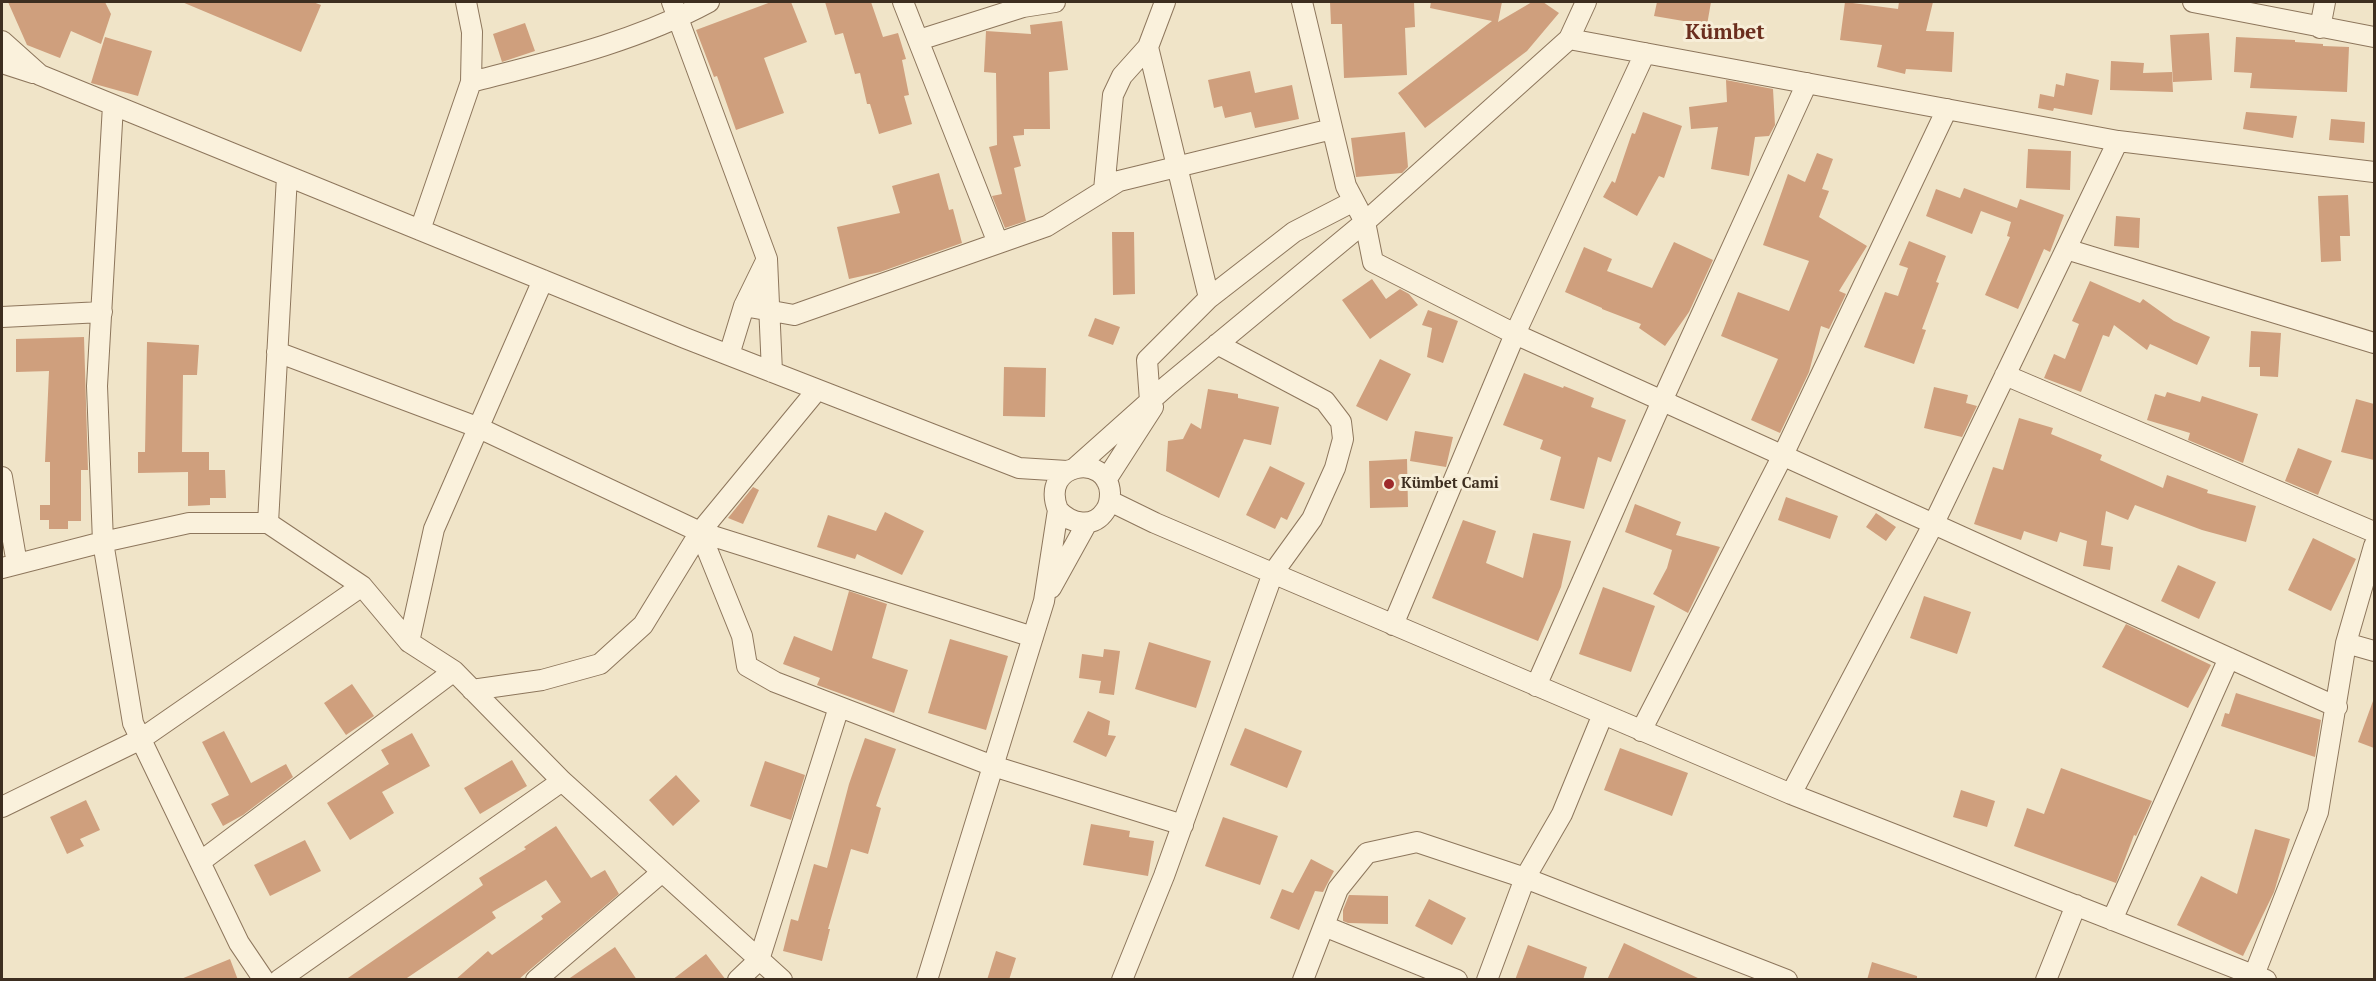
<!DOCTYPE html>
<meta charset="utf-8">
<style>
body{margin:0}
#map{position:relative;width:2376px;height:981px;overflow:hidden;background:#f0e4c8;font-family:"PT Serif",serif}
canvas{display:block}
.frame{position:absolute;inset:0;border:3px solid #3d2e20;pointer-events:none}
</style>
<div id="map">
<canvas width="2376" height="981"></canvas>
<div class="frame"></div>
</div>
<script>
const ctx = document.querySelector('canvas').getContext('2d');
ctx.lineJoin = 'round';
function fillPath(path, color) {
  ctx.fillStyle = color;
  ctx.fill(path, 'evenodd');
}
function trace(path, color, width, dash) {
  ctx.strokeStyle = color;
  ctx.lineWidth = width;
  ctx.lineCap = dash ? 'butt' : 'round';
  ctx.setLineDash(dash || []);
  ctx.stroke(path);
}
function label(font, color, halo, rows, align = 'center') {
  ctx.font = font + ' "PT Serif",serif';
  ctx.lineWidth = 6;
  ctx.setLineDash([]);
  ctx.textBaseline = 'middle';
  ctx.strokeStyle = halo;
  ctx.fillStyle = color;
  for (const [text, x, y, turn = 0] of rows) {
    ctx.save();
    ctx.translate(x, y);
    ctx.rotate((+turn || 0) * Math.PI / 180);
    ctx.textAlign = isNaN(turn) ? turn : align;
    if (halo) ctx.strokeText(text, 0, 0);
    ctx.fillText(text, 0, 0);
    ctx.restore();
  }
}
fillPath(new Path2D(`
 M 8,2 L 105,2 L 111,14 L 101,44 L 71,31 L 60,58 L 27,45 Z
 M 182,2 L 313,2 L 321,5 L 301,52 Z
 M 771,2 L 791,2 L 807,42 L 764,58 L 784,113 L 736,130 L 717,76 L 714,77 L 696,30 Z
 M 825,2 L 871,2 L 883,37 L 898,33 L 906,59 L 902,60 L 909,95 L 904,96 L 912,124 L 879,134 L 870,104 L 867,104 L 860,73 L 855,74 L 843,33 L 835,35 Z
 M 1330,2 L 1414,2 L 1415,27 L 1405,28 L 1407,75 L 1344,78 L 1342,24 L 1331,24 Z
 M 1431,2 L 1502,2 L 1498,22 L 1532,2 L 1543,2 L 1559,13 L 1527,51 L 1425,128 L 1398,93 L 1492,21 L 1430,8 Z
 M 1657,2 L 1711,2 L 1707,25 L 1654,16 Z
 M 1845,2 L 1898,9 L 1899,2 L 1933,2 L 1926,31 L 1954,32 L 1952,72 L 1906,69 L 1905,74 L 1877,67 L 1882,45 L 1840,40 Z
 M 1062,21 L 1068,70 L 1049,72 L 1050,129 L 1024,129 L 1024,135 L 1013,136 L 1021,166 L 1014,168 L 1026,221 L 1005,228 L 992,196 L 1002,194 L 989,147 L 997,145 L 996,73 L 984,72 L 986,31 L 1031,34 L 1030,25 Z
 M 525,23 L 535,51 L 502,62 L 493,34 Z
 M 2209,33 L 2212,80 L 2173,82 L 2170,35 Z
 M 105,37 L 152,51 L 138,96 L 91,83 Z
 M 2236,37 L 2295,40 L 2295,42 L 2323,44 L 2323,46 L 2349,47 L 2347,92 L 2250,88 L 2252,73 L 2234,72 Z
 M 2111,61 L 2144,63 L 2143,73 L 2172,72 L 2173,92 L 2110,90 Z
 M 1250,71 L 1255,93 L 1292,85 L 1299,119 L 1255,128 L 1251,112 L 1225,118 L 1222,106 L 1214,108 L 1208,80 Z
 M 2066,73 L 2099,80 L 2092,115 L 2054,108 L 2053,111 L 2038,108 L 2040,94 L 2054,97 L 2056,84 L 2064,86 Z
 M 1726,80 L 1773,89 L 1775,125 L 1769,136 L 1755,137 L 1749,176 L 1711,169 L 1718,127 L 1691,129 L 1689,107 L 1727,102 Z
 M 1643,112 L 1682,126 L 1664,178 L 1659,176 L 1637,216 L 1603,197 L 1612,181 L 1615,183 L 1632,133 L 1635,134 Z
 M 2246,112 L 2297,116 L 2293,138 L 2243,129 Z
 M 2331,119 L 2365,122 L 2364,143 L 2329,140 Z
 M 1405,132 L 1408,167 L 1402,173 L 1356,177 L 1351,138 Z
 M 2028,149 L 2071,151 L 2070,190 L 2026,188 Z
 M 1817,153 L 1833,159 L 1822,189 L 1829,191 L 1819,217 L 1867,246 L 1839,291 L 1846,294 L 1829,329 L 1821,326 L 1809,372 L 1780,433 L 1751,420 L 1778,359 L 1721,336 L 1738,292 L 1789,311 L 1809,261 L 1763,245 L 1788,174 L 1805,182 Z
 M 939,173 L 949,210 L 953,209 L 962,243 L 880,272 L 849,279 L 837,227 L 900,213 L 892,186 Z
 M 1964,188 L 2017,208 L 2020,199 L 2064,215 L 2050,252 L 2044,249 L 2018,309 L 1985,295 L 2010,237 L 2007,236 L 2011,222 L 1981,211 L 1972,234 L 1926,216 L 1936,189 L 1960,198 Z
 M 2348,195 L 2350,236 L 2340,236 L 2341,261 L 2321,262 L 2318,196 Z
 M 2116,216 L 2140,218 L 2139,248 L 2114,246 Z
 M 1112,232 L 1134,232 L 1135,294 L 1113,295 Z
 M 1909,241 L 1946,256 L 1936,282 L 1939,283 L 1922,329 L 1926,330 L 1914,364 L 1864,347 L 1885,292 L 1898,296 L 1908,268 L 1899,265 Z
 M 1674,242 L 1713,260 L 1689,312 L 1665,346 L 1639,328 L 1641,324 L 1602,309 L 1602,308 L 1565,292 L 1584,247 L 1612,259 L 1607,271 L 1652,288 Z
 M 1372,279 L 1386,299 L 1400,289 L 1409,294 L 1418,305 L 1370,339 L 1342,300 Z
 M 2090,281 L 2140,303 L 2143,299 L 2174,321 L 2210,337 L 2197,365 L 2150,344 L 2147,350 L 2114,325 L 2109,337 L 2103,335 L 2081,392 L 2044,378 L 2054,354 L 2065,359 L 2079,324 L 2072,321 Z
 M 1428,310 L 1458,321 L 1443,363 L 1427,357 L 1432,328 L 1422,325 Z
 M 1095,318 L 1120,327 L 1113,345 L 1088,336 Z
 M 2251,331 L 2281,333 L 2278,377 L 2260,376 L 2260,367 L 2249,367 Z
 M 84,337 L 88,470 L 81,470 L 81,521 L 68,521 L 68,529 L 49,529 L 49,520 L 40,520 L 40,505 L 50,505 L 50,462 L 45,462 L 49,371 L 16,372 L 16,339 Z
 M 147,342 L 199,345 L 197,375 L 183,375 L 182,452 L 209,452 L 209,470 L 225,470 L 226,498 L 210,498 L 210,505 L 188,506 L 188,472 L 138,473 L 138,452 L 145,452 Z
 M 1380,359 L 1411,374 L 1387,421 L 1356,406 Z
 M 1004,367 L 1046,368 L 1045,417 L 1003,416 Z
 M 1524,373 L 1563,388 L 1564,386 L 1594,398 L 1591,407 L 1626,420 L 1611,462 L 1598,457 L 1584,509 L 1550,500 L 1561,457 L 1540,449 L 1543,440 L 1503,425 Z
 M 1934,387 L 1968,395 L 1966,403 L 1977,406 L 1962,437 L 1924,428 Z
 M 1208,389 L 1238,394 L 1238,398 L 1279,407 L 1271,445 L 1244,439 L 1219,498 L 1166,471 L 1168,441 L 1183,439 L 1191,423 L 1201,429 Z
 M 2167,392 L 2200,402 L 2202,396 L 2258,414 L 2243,463 L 2188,440 L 2190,433 L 2147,420 L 2155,394 L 2165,397 Z
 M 2356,399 L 2374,404 L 2374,460 L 2341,452 Z
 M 2019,418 L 2053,428 L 2051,434 L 2102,455 L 2100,460 L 2163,488 L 2167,475 L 2208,490 L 2207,493 L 2256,506 L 2246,542 L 2202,530 L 2135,505 L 2128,520 L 2106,511 L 2101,545 L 2113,547 L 2110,570 L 2083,566 L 2087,541 L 2060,532 L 2057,542 L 2024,531 L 2021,540 L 1974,524 L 1993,467 L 2003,470 Z
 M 1415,431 L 1453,437 L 1446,467 L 1410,461 Z
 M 2298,448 L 2332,461 L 2318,495 L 2285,481 Z
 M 1407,459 L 1408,507 L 1370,508 L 1369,461 Z
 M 1270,466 L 1305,483 L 1287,520 L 1281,517 L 1275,529 L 1246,515 Z
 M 753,487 L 759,490 L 743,524 L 728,518 Z
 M 1786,497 L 1838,516 L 1830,539 L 1778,520 Z
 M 1635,504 L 1681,522 L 1676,535 L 1720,547 L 1688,613 L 1653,594 L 1667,568 L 1672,550 L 1625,532 Z
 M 885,512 L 924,531 L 902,575 L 857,554 L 855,559 L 817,547 L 828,515 L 876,531 Z
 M 1876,513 L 1896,527 L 1886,541 L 1866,527 Z
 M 1463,520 L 1496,531 L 1486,563 L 1523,578 L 1533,533 L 1571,541 L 1561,587 L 1538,641 L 1432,598 Z
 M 2313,538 L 2356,559 L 2331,611 L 2288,590 Z
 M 2178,565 L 2216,582 L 2199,619 L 2161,601 Z
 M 1603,587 L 1655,606 L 1631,672 L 1579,654 Z
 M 849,591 L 887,604 L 872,658 L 908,670 L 894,713 L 817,685 L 820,678 L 783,664 L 794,636 L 832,651 Z
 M 1924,596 L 1971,612 L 1957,654 L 1910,638 Z
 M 2126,624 L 2211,665 L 2188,708 L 2102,667 Z
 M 950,639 L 1008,656 L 986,730 L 928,713 Z
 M 1149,642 L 1211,661 L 1196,708 L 1135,689 Z
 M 1104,649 L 1120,651 L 1114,695 L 1099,693 L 1101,681 L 1079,678 L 1082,654 L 1103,657 Z
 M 352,684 L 374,716 L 346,735 L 324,703 Z
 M 2236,693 L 2321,720 L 2315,757 L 2221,726 L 2225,713 L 2229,714 Z
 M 2373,701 L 2374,701 L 2374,748 L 2358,742 Z
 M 1088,711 L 1110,721 L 1108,735 L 1116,736 L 1106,757 L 1073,742 Z
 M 1245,728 L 1302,751 L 1287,788 L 1230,765 Z
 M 224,731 L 251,783 L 286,764 L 293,777 L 243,815 L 223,826 L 211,804 L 229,795 L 202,742 Z
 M 412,733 L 430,766 L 382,792 L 394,813 L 350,840 L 327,803 L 389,764 L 381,750 Z
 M 865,738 L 896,749 L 876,806 L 881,808 L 868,854 L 851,849 L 828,929 L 830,929 L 822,961 L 783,951 L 791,919 L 798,921 L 814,864 L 827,868 L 849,784 Z
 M 1620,748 L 1688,773 L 1672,816 L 1604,790 Z
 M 512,760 L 527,786 L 480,814 L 464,788 Z
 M 765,761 L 805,775 L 791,820 L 750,806 Z
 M 2061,768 L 2152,801 L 2136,836 L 2134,835 L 2116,883 L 2014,846 L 2027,808 L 2044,814 Z
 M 676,775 L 700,801 L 673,826 L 649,800 Z
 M 1961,790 L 1995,801 L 1987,827 L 1953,817 Z
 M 86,800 L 100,830 L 80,839 L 84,846 L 67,854 L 50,817 Z
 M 1223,817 L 1278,836 L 1260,885 L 1205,866 Z
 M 1091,824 L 1130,831 L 1129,837 L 1154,841 L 1148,876 L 1083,865 Z
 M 556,826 L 591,878 L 605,870 L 619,894 L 526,973 L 518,980 L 455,980 L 488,951 L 492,955 L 543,919 L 541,916 L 561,902 L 546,880 L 492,912 L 496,918 L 404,980 L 345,980 L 483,885 L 479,878 L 526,849 L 524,847 Z
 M 2255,829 L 2290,839 L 2274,892 L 2243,956 L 2177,925 L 2201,876 L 2237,894 Z
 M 305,840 L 321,871 L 270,896 L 254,865 Z
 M 1311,859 L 1334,871 L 1323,892 L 1315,891 L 1299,930 L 1270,918 L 1282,889 L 1293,893 Z
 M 1349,895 L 1388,896 L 1388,924 L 1348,923 L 1343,921 L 1343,910 Z
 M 1429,899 L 1466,918 L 1452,945 L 1415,926 Z
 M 1624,943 L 1702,980 L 1607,980 Z
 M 1528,945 L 1587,967 L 1583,980 L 1515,980 Z
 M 615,947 L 637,980 L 567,980 Z
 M 996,951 L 1016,958 L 1009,980 L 987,980 Z
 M 706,954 L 726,980 L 672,980 Z
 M 230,959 L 238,980 L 181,980 L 181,979 Z
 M 1872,962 L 1917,976 L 1917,980 L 1867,980 Z`), '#cf9f7d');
const minor = new Path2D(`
 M 672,2 L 767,259 L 772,372
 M 903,2 L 998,243
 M 1302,2 L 1346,186 L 1365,222 L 1373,262 L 1515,334 L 2337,707
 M 2193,2 L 2374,37
 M 2320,28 L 2325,2
 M 1569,39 L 2118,141 L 2374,172
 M 919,40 L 1023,7 L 1055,2
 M 2,41 L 40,75 L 685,338 L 1019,468 L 1067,471
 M 1148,47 L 1209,298
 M 2,63 L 33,73
 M 471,82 C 552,61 635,42 709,2
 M 113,105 L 97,386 L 103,542 L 133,723 L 239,943 L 264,980
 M 1104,190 L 1113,95 L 1122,76 L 1148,47 L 1165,2
 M 420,230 L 471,82 L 472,32 L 466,2
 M 2066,249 L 2374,343
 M 744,306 L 794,315 L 1047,226 L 1119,181 L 1332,129
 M 2,317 L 102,312
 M 277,352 L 477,427 L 700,532 L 1033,637
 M 729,355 L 744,306 L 766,261
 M 2005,375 L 2374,532
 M 817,390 L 700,532 L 742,636 L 747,666 L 775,682 L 993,766 L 1183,825
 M 1150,401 L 1147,360 L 1209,298 L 1294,232 L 1354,201
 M 1075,468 L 1168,385 L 1365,222 L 1569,39 L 1586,2
 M 2,477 L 17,564
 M 1106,480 L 1153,407
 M 1110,501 L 1155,523 L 1791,794 L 2266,980
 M 268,523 L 287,176
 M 2,568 L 103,542 L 189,523 L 268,523 L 362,586 L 409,642 L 454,671 L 562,781 L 782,980
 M 1051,588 L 1087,523
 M 1393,625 L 1515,334 L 1645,53
 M 409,642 L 434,529 L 543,280
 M 2346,643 L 2374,651
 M 1536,686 L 1662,401 L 1807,83
 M 472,690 L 542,680 L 600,664 L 643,625 L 700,532
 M 1641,731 L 1783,455 L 1947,109
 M 1791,794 L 1934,523 L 2118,141
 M 2,807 L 141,739 L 362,586
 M 200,862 L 454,671
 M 2112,920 L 2229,658
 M 1324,926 L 1457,980
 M 2254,975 L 2318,812 L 2346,643 L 2374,546
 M 279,980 L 562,781
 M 536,980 L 661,873
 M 738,980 L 759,960 L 839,707
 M 927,980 L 1044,601 L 1058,510 C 1039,462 1108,452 1110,493 C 1110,499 1109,506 1105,511 C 1093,529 1071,524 1058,510
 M 1122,980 L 1164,876 L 1273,573 L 1312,519 L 1335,468 L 1343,439 L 1341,422 L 1325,401 L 1217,344
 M 1303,980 L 1338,889 L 1367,853 L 1417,842 L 1525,878 L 1787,980
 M 1487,980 L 1525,878 L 1562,814 L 1603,714
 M 2046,980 L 2076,905`);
trace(minor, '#8d765c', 22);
trace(minor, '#faf1dc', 20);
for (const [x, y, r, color] of [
 [1389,484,6,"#9e2a2b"]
]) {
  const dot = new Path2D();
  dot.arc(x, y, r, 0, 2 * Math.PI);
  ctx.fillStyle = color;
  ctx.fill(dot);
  trace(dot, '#f7eed8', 2);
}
label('bold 15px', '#3d2e20', '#f7eed8', [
 ["Kümbet Cami",1401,484]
], 'left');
label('bold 21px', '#6b2e1e', '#f7eed8', [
 ["Kümbet",1725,33]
]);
</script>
